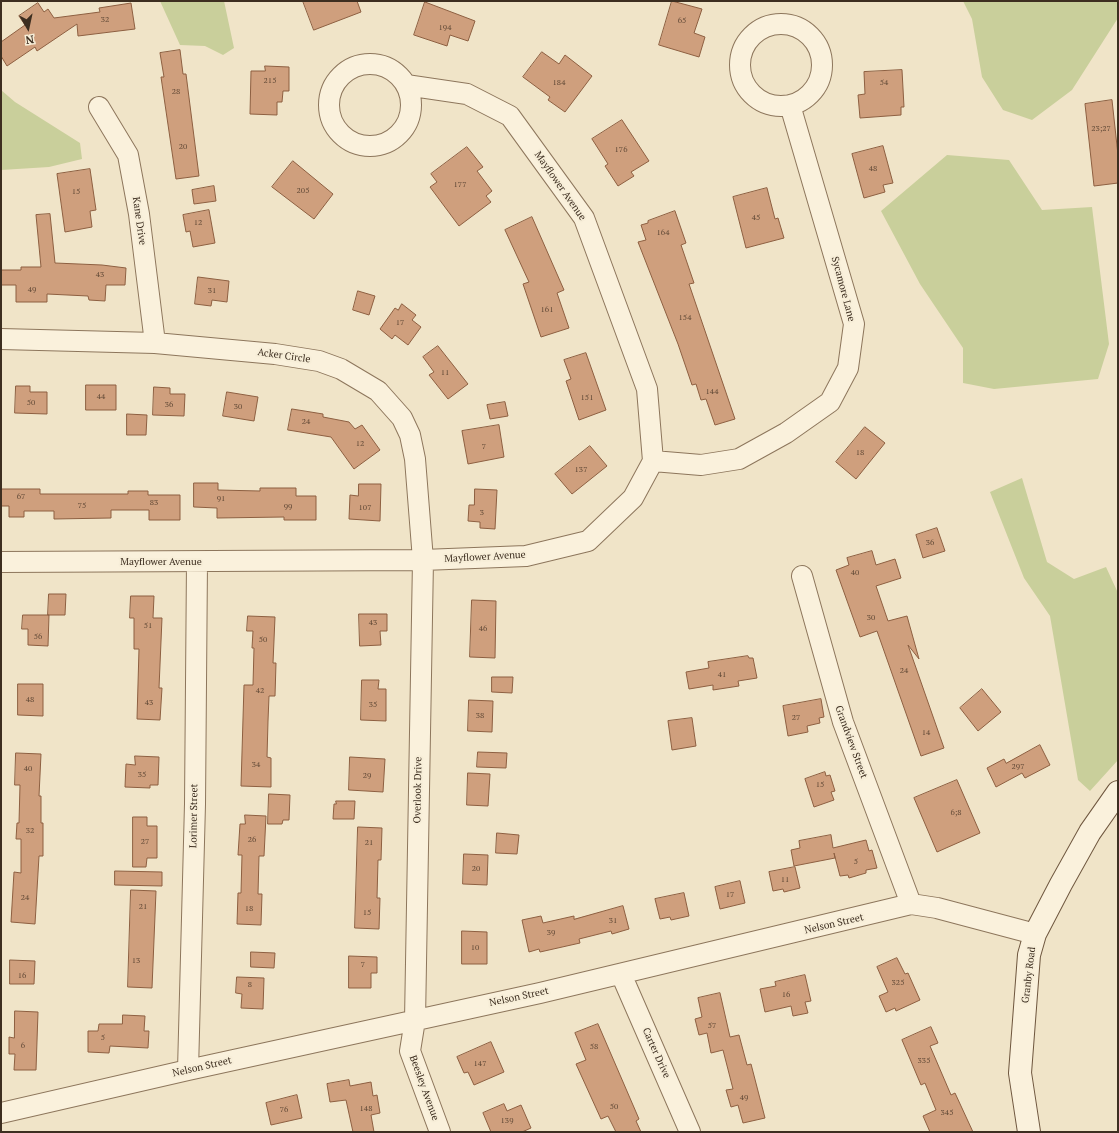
<!DOCTYPE html>
<style>
body{margin:0}
#map{position:relative;width:1119px;height:1133px;overflow:hidden;background:#f0e4c8;font-family:"PT Serif",serif}
canvas{display:block}
.frame{position:absolute;inset:0;border:2px solid #3d2e20;pointer-events:none}
.north{position:absolute;left:8px;top:8px;width:40px;height:40px;-webkit-text-stroke:3px #f7eed8;paint-order:stroke;rotate:171deg;font-size:11px;font-weight:700;line-height:16px;text-align:center;color:#3d2e20}
.north::after{content:'';display:block;margin:auto;width:14px;height:18px;background:#3d2e20;clip-path:polygon(50% 0,100% 100%,50% 72%,0 100%)}
</style>
<div id="map">
<canvas width="1119" height="1133"></canvas>
<div class="frame"></div>
<div class="north">N</div>
</div>
<script>
const ctx = document.querySelector('canvas').getContext('2d');
ctx.lineJoin = 'round';
function fillPath(path, color) {
  ctx.fillStyle = color;
  ctx.fill(path, 'evenodd');
}
function trace(path, color, width, dash) {
  ctx.strokeStyle = color;
  ctx.lineWidth = width;
  ctx.lineCap = dash ? 'butt' : 'round';
  ctx.setLineDash(dash || []);
  ctx.stroke(path);
}
function label(font, color, halo, rows, align = 'center') {
  ctx.font = font + ' "PT Serif",serif';
  ctx.lineWidth = 4;
  ctx.setLineDash([]);
  ctx.textBaseline = 'middle';
  ctx.strokeStyle = halo;
  ctx.fillStyle = color;
  for (const [text, x, y, turn = 0] of rows) {
    ctx.save();
    ctx.translate(x, y);
    ctx.rotate((+turn || 0) * Math.PI / 180);
    ctx.textAlign = isNaN(turn) ? turn : align;
    if (halo) ctx.strokeText(text, 0, 0);
    ctx.fillText(text, 0, 0);
    ctx.restore();
  }
}
fillPath(new Path2D(`
 M 160,1 L 224,1 L 234,48 L 223,55 L 205,46 L 180,45 Z
 M 963,1 L 1118,1 L 1118,18 L 1072,90 L 1032,120 L 1003,110 L 982,77 L 972,19 Z
 M 1,90 L 15,102 L 80,143 L 82,159 L 49,167 L 1,170 Z
 M 947,155 L 1009,160 L 1042,210 L 1092,207 L 1109,344 L 1098,379 L 994,389 L 963,383 L 963,348 L 920,284 L 881,211 Z
 M 1022,478 L 1047,562 L 1074,579 L 1106,567 L 1118,593 L 1118,760 L 1090,791 L 1078,780 L 1050,616 L 1024,578 L 990,492 Z`), '#c9cf9b');
const building = new Path2D(`
 M 303,1 L 357,1 L 361,12 L 314,30 Z
 M 672,1 L 702,9 L 694,33 L 705,37 L 699,57 L 659,45 Z
 M 425,2 L 475,21 L 468,41 L 450,35 L 447,46 L 414,35 Z
 M 38,3 L 44,12 L 48,9 L 54,18 L 100,12 L 99,8 L 131,3 L 135,29 L 78,36 L 77,24 L 37,51 L 35,47 L 7,66 L 1,56 L 1,42 L 25,25 L 19,16 Z
 M 180,50 L 183,74 L 186,74 L 199,176 L 176,179 L 161,77 L 164,77 L 160,53 Z
 M 542,52 L 559,64 L 565,55 L 592,76 L 565,112 L 548,100 L 550,97 L 523,77 Z
 M 265,66 L 289,67 L 289,91 L 283,91 L 282,102 L 277,102 L 277,115 L 250,114 L 251,71 L 265,71 Z
 M 902,70 L 904,107 L 901,107 L 901,115 L 860,118 L 858,95 L 865,94 L 864,72 Z
 M 1112,100 L 1118,155 L 1118,183 L 1094,186 L 1085,104 Z
 M 622,120 L 649,161 L 631,172 L 634,176 L 618,186 L 605,166 L 608,164 L 592,139 Z
 M 883,146 L 893,183 L 883,185 L 885,192 L 864,198 L 852,154 Z
 M 467,147 L 483,167 L 477,171 L 492,191 L 486,196 L 491,202 L 459,226 L 430,187 L 437,182 L 431,174 Z
 M 293,161 L 333,194 L 314,219 L 272,187 Z
 M 90,169 L 96,210 L 90,211 L 92,227 L 65,232 L 57,174 Z
 M 214,186 L 216,201 L 194,204 L 192,190 Z
 M 767,188 L 775,219 L 778,218 L 784,238 L 746,248 L 733,197 Z
 M 209,210 L 215,243 L 193,247 L 190,231 L 186,232 L 183,215 Z
 M 675,211 L 686,243 L 681,245 L 694,283 L 689,284 L 735,419 L 715,425 L 706,399 L 701,400 L 696,384 L 692,385 L 678,344 L 638,242 L 646,240 L 641,225 L 648,223 L 648,221 Z
 M 50,214 L 55,263 L 102,265 L 126,268 L 125,285 L 106,285 L 105,301 L 89,300 L 88,296 L 47,294 L 47,302 L 16,302 L 16,285 L 1,285 L 1,270 L 21,270 L 21,267 L 41,267 L 36,215 Z
 M 532,217 L 564,290 L 557,293 L 569,328 L 541,337 L 523,284 L 529,282 L 505,230 Z
 M 198,277 L 229,281 L 227,302 L 212,300 L 211,306 L 195,304 Z
 M 358,291 L 375,296 L 369,315 L 353,310 Z
 M 402,304 L 416,315 L 412,320 L 421,327 L 408,345 L 395,335 L 392,339 L 380,329 L 395,308 L 398,310 Z
 M 438,346 L 468,384 L 448,399 L 429,375 L 434,372 L 423,357 Z
 M 586,353 L 606,410 L 579,420 L 566,381 L 571,379 L 564,360 Z
 M 86,385 L 116,385 L 116,410 L 86,410 Z
 M 16,386 L 30,386 L 30,392 L 47,392 L 47,414 L 15,413 Z
 M 154,387 L 170,388 L 170,394 L 185,394 L 184,416 L 153,415 Z
 M 227,392 L 258,397 L 254,421 L 223,416 Z
 M 505,402 L 508,416 L 490,419 L 487,405 Z
 M 292,409 L 323,414 L 323,417 L 349,422 L 355,429 L 362,425 L 380,450 L 354,469 L 331,437 L 288,430 Z
 M 127,414 L 147,415 L 146,435 L 127,435 Z
 M 499,425 L 504,457 L 468,464 L 462,431 Z
 M 865,427 L 885,443 L 856,479 L 836,462 Z
 M 590,446 L 607,466 L 572,494 L 555,474 Z
 M 194,483 L 218,483 L 218,490 L 260,491 L 260,488 L 296,488 L 296,496 L 316,496 L 316,520 L 284,520 L 284,517 L 217,518 L 217,508 L 194,507 Z
 M 359,484 L 381,484 L 380,521 L 349,519 L 350,495 L 358,496 Z
 M 1,489 L 40,489 L 40,494 L 128,494 L 128,491 L 148,491 L 148,495 L 180,495 L 180,520 L 149,520 L 149,510 L 111,510 L 111,518 L 54,519 L 54,511 L 24,511 L 24,517 L 9,517 L 9,506 L 1,506 Z
 M 475,489 L 497,490 L 495,529 L 480,528 L 480,522 L 468,521 L 469,505 L 474,505 Z
 M 937,528 L 945,551 L 923,558 L 916,535 Z
 M 872,551 L 876,565 L 895,559 L 901,578 L 876,586 L 888,621 L 907,616 L 919,659 L 908,645 L 944,748 L 921,756 L 877,631 L 860,637 L 836,570 L 849,565 L 847,558 Z
 M 49,594 L 66,594 L 65,615 L 48,615 Z
 M 131,596 L 154,596 L 153,618 L 162,618 L 159,688 L 162,688 L 160,720 L 137,719 L 139,649 L 134,649 L 134,618 L 130,618 Z
 M 472,600 L 496,601 L 495,658 L 470,657 Z
 M 359,614 L 387,614 L 387,631 L 380,631 L 381,645 L 360,646 Z
 M 23,615 L 49,615 L 48,646 L 28,645 L 28,629 L 22,629 Z
 M 248,616 L 275,617 L 273,663 L 276,663 L 275,696 L 269,696 L 268,721 L 267,757 L 271,758 L 271,787 L 241,786 L 244,685 L 253,685 L 254,648 L 252,648 L 253,631 L 247,631 Z
 M 748,656 L 749,658 L 753,658 L 757,678 L 738,681 L 739,686 L 713,690 L 713,685 L 689,689 L 686,672 L 709,668 L 708,662 Z
 M 492,677 L 513,677 L 512,693 L 492,692 Z
 M 362,680 L 379,680 L 378,689 L 386,689 L 386,721 L 361,720 Z
 M 18,684 L 43,684 L 43,716 L 18,715 Z
 M 982,689 L 1001,712 L 978,731 L 960,708 Z
 M 821,699 L 824,717 L 819,718 L 820,723 L 807,726 L 808,732 L 788,736 L 783,706 Z
 M 469,700 L 493,701 L 492,732 L 468,731 Z
 M 692,718 L 696,746 L 672,750 L 668,721 Z
 M 1040,745 L 1050,765 L 1025,778 L 1022,773 L 996,787 L 987,768 L 1004,759 L 1006,763 Z
 M 478,752 L 507,753 L 506,768 L 477,767 Z
 M 16,753 L 41,754 L 39,796 L 41,796 L 41,823 L 43,823 L 43,856 L 39,856 L 35,924 L 11,922 L 14,872 L 21,873 L 21,839 L 16,839 L 17,823 L 19,823 L 20,785 L 15,785 Z
 M 135,756 L 159,757 L 158,785 L 150,785 L 150,788 L 125,787 L 126,764 L 135,765 Z
 M 350,757 L 385,759 L 383,792 L 349,790 Z
 M 825,772 L 826,776 L 830,775 L 835,791 L 831,792 L 834,800 L 814,807 L 805,779 Z
 M 468,773 L 490,774 L 488,806 L 467,805 Z
 M 957,780 L 980,833 L 937,852 L 914,798 Z
 M 269,794 L 290,795 L 289,820 L 283,820 L 282,824 L 268,824 Z
 M 336,801 L 355,801 L 354,819 L 333,819 L 334,804 L 336,804 Z
 M 245,815 L 266,816 L 264,856 L 259,856 L 258,894 L 262,894 L 261,925 L 237,924 L 238,893 L 241,893 L 242,855 L 238,855 L 240,824 L 245,824 Z
 M 133,817 L 147,817 L 147,826 L 157,826 L 157,858 L 147,858 L 146,867 L 133,867 Z
 M 358,827 L 382,828 L 381,860 L 378,860 L 377,898 L 380,898 L 379,929 L 355,928 Z
 M 497,833 L 519,835 L 517,854 L 496,853 Z
 M 831,835 L 833,848 L 866,840 L 869,851 L 872,850 L 877,868 L 866,870 L 866,873 L 849,878 L 848,875 L 840,876 L 834,853 L 835,858 L 794,866 L 791,850 L 800,848 L 799,841 Z
 M 464,854 L 488,855 L 487,885 L 463,884 Z
 M 795,867 L 800,888 L 784,892 L 783,889 L 773,891 L 769,872 Z
 M 115,871 L 162,872 L 162,886 L 115,885 Z
 M 740,881 L 745,903 L 720,909 L 715,887 Z
 M 131,890 L 156,891 L 152,988 L 128,987 Z
 M 684,893 L 689,916 L 671,920 L 670,917 L 660,919 L 655,899 Z
 M 623,906 L 629,929 L 612,934 L 611,931 L 579,939 L 580,943 L 540,952 L 539,949 L 529,952 L 522,920 L 541,916 L 543,923 L 574,916 L 574,919 Z
 M 462,931 L 487,932 L 487,964 L 462,964 Z
 M 251,952 L 275,953 L 274,968 L 251,967 Z
 M 349,956 L 377,957 L 377,973 L 371,973 L 371,988 L 349,988 Z
 M 897,958 L 905,974 L 908,973 L 920,1000 L 896,1011 L 895,1008 L 886,1012 L 879,996 L 888,992 L 877,967 Z
 M 10,960 L 35,961 L 34,984 L 10,984 Z
 M 805,975 L 811,1001 L 805,1002 L 808,1013 L 793,1016 L 791,1006 L 765,1012 L 760,989 L 776,986 L 775,982 Z
 M 237,977 L 264,978 L 263,1009 L 241,1008 L 242,994 L 236,993 Z
 M 720,993 L 730,1037 L 739,1035 L 747,1065 L 751,1064 L 765,1118 L 743,1123 L 738,1105 L 731,1107 L 726,1090 L 733,1089 L 723,1050 L 711,1053 L 707,1033 L 699,1035 L 695,1019 L 702,1017 L 698,998 Z
 M 15,1011 L 38,1012 L 36,1070 L 14,1070 L 15,1054 L 9,1054 L 9,1037 L 14,1038 Z
 M 123,1015 L 145,1016 L 144,1031 L 149,1031 L 148,1048 L 110,1046 L 109,1053 L 88,1052 L 88,1031 L 98,1031 L 99,1024 L 122,1024 Z
 M 598,1024 L 639,1119 L 636,1121 L 641,1132 L 616,1132 L 608,1116 L 601,1119 L 576,1064 L 586,1060 L 575,1033 Z
 M 931,1027 L 938,1043 L 930,1046 L 951,1095 L 955,1093 L 973,1132 L 930,1132 L 923,1116 L 936,1110 L 925,1083 L 921,1085 L 902,1040 Z
 M 491,1042 L 504,1072 L 474,1085 L 468,1072 L 464,1073 L 457,1057 Z
 M 349,1080 L 350,1086 L 371,1082 L 373,1096 L 377,1095 L 380,1113 L 371,1115 L 374,1132 L 353,1132 L 346,1100 L 330,1102 L 327,1084 Z
 M 297,1095 L 302,1118 L 271,1125 L 266,1103 Z
 M 504,1104 L 507,1111 L 521,1105 L 531,1128 L 522,1132 L 491,1132 L 483,1113 Z`);
fillPath(building, '#cf9f7d');
trace(building, '#8d5f41', 1);
const minor = new Path2D(`
 M740 65a41 41 0 1 1 82 0a41 41 0 1 1-82 0Z
 M329 105a41 41 0 1 1 82 0a41 41 0 1 1-82 0Z
 M 99,107 L 128,155 L 139,214 L 155,343
 M 1,339 L 155,343 L 275,354 L 319,361 L 341,369 L 378,391 L 402,418 L 410,435 L 415,459 L 423,560 L 415,1020 L 410,1051 L 440,1132
 M 653,461 L 701,465 L 739,459 L 786,433 L 830,402 L 848,368 L 854,324 L 790,105
 M 1,562 L 423,560 L 526,556 L 588,541 L 633,498 L 653,461 L 647,389 L 584,218 L 510,116 L 467,94 L 406,85
 M 802,576 L 843,722 L 911,904
 M 621,974 L 690,1132
 M 188,1070 L 195,804 L 197,562
 M 1,1113 L 188,1070 L 540,993 L 911,904 L 937,908 L 1035,934`);
const secondary = new Path2D(`
 M 1029,1132 L 1020,1073 L 1029,955 L 1035,934 L 1061,884 L 1090,832 L 1118,792`);
trace(minor, '#8d765c', 22);
trace(secondary, '#6f573f', 24);
trace(minor, '#faf1dc', 20);
trace(secondary, '#faf1dc', 22);
label('8px', '#624a37', null, [
 ["32",105,20],
 ["65",682,21],
 ["194",445,28],
 ["215",270,81],
 ["184",559,83],
 ["54",884,83],
 ["28",176,92],
 ["23;27",1101,129],
 ["20",183,147],
 ["176",621,150],
 ["48",873,169],
 ["177",460,185],
 ["205",303,191],
 ["15",76,192],
 ["45",756,218],
 ["12",198,223],
 ["164",663,233],
 ["43",100,275],
 ["49",32,290],
 ["31",212,291],
 ["161",547,310],
 ["154",685,318],
 ["17",400,323],
 ["11",445,373],
 ["144",712,392],
 ["44",101,397],
 ["151",587,398],
 ["50",31,403],
 ["36",169,405],
 ["30",238,407],
 ["24",306,422],
 ["12",360,444],
 ["7",484,447],
 ["18",860,453],
 ["137",581,470],
 ["67",21,497],
 ["91",221,499],
 ["83",154,503],
 ["75",82,506],
 ["99",288,507],
 ["107",365,508],
 ["3",482,513],
 ["36",930,543],
 ["40",855,573],
 ["30",871,618],
 ["43",373,623],
 ["51",148,626],
 ["46",483,629],
 ["56",38,637],
 ["50",263,640],
 ["24",904,671],
 ["41",722,675],
 ["42",260,691],
 ["48",30,700],
 ["43",149,703],
 ["35",373,705],
 ["38",480,716],
 ["27",796,718],
 ["14",926,733],
 ["34",256,765],
 ["297",1018,767],
 ["40",28,769],
 ["35",142,775],
 ["29",367,776],
 ["15",820,785],
 ["6;8",956,813],
 ["32",30,831],
 ["26",252,840],
 ["27",145,842],
 ["21",369,843],
 ["5",856,862],
 ["20",476,869],
 ["11",785,880],
 ["17",730,895],
 ["24",25,898],
 ["21",143,907],
 ["18",249,909],
 ["15",367,913],
 ["31",613,921],
 ["39",551,933],
 ["10",475,948],
 ["13",136,961],
 ["7",363,965],
 ["16",22,976],
 ["325",898,983],
 ["8",250,985],
 ["16",786,995],
 ["57",712,1026],
 ["5",103,1038],
 ["6",23,1046],
 ["58",594,1047],
 ["335",924,1061],
 ["147",480,1064],
 ["49",744,1098],
 ["50",614,1107],
 ["148",366,1109],
 ["76",284,1110],
 ["345",947,1113],
 ["139",507,1121]
]);
label('10px', '#3d2e20', '#f7eed8', [
 ["Mayflower Avenue",560,186,55],
 ["Kane Drive",139,221,82],
 ["Sycamore Lane",843,289,75],
 ["Acker Circle",284,356,8],
 ["Mayflower Avenue",485,557,-3],
 ["Mayflower Avenue",161,562],
 ["Grandview Street",851,742,70],
 ["Overlook Drive",418,790,-89],
 ["Lorimer Street",194,816,-89],
 ["Nelson Street",834,924,-13],
 ["Granby Road",1029,975,-83],
 ["Nelson Street",519,997,-12],
 ["Carter Drive",656,1053,66],
 ["Nelson Street",202,1067,-13],
 ["Beesley Avenue",424,1088,70]
]);
</script>
